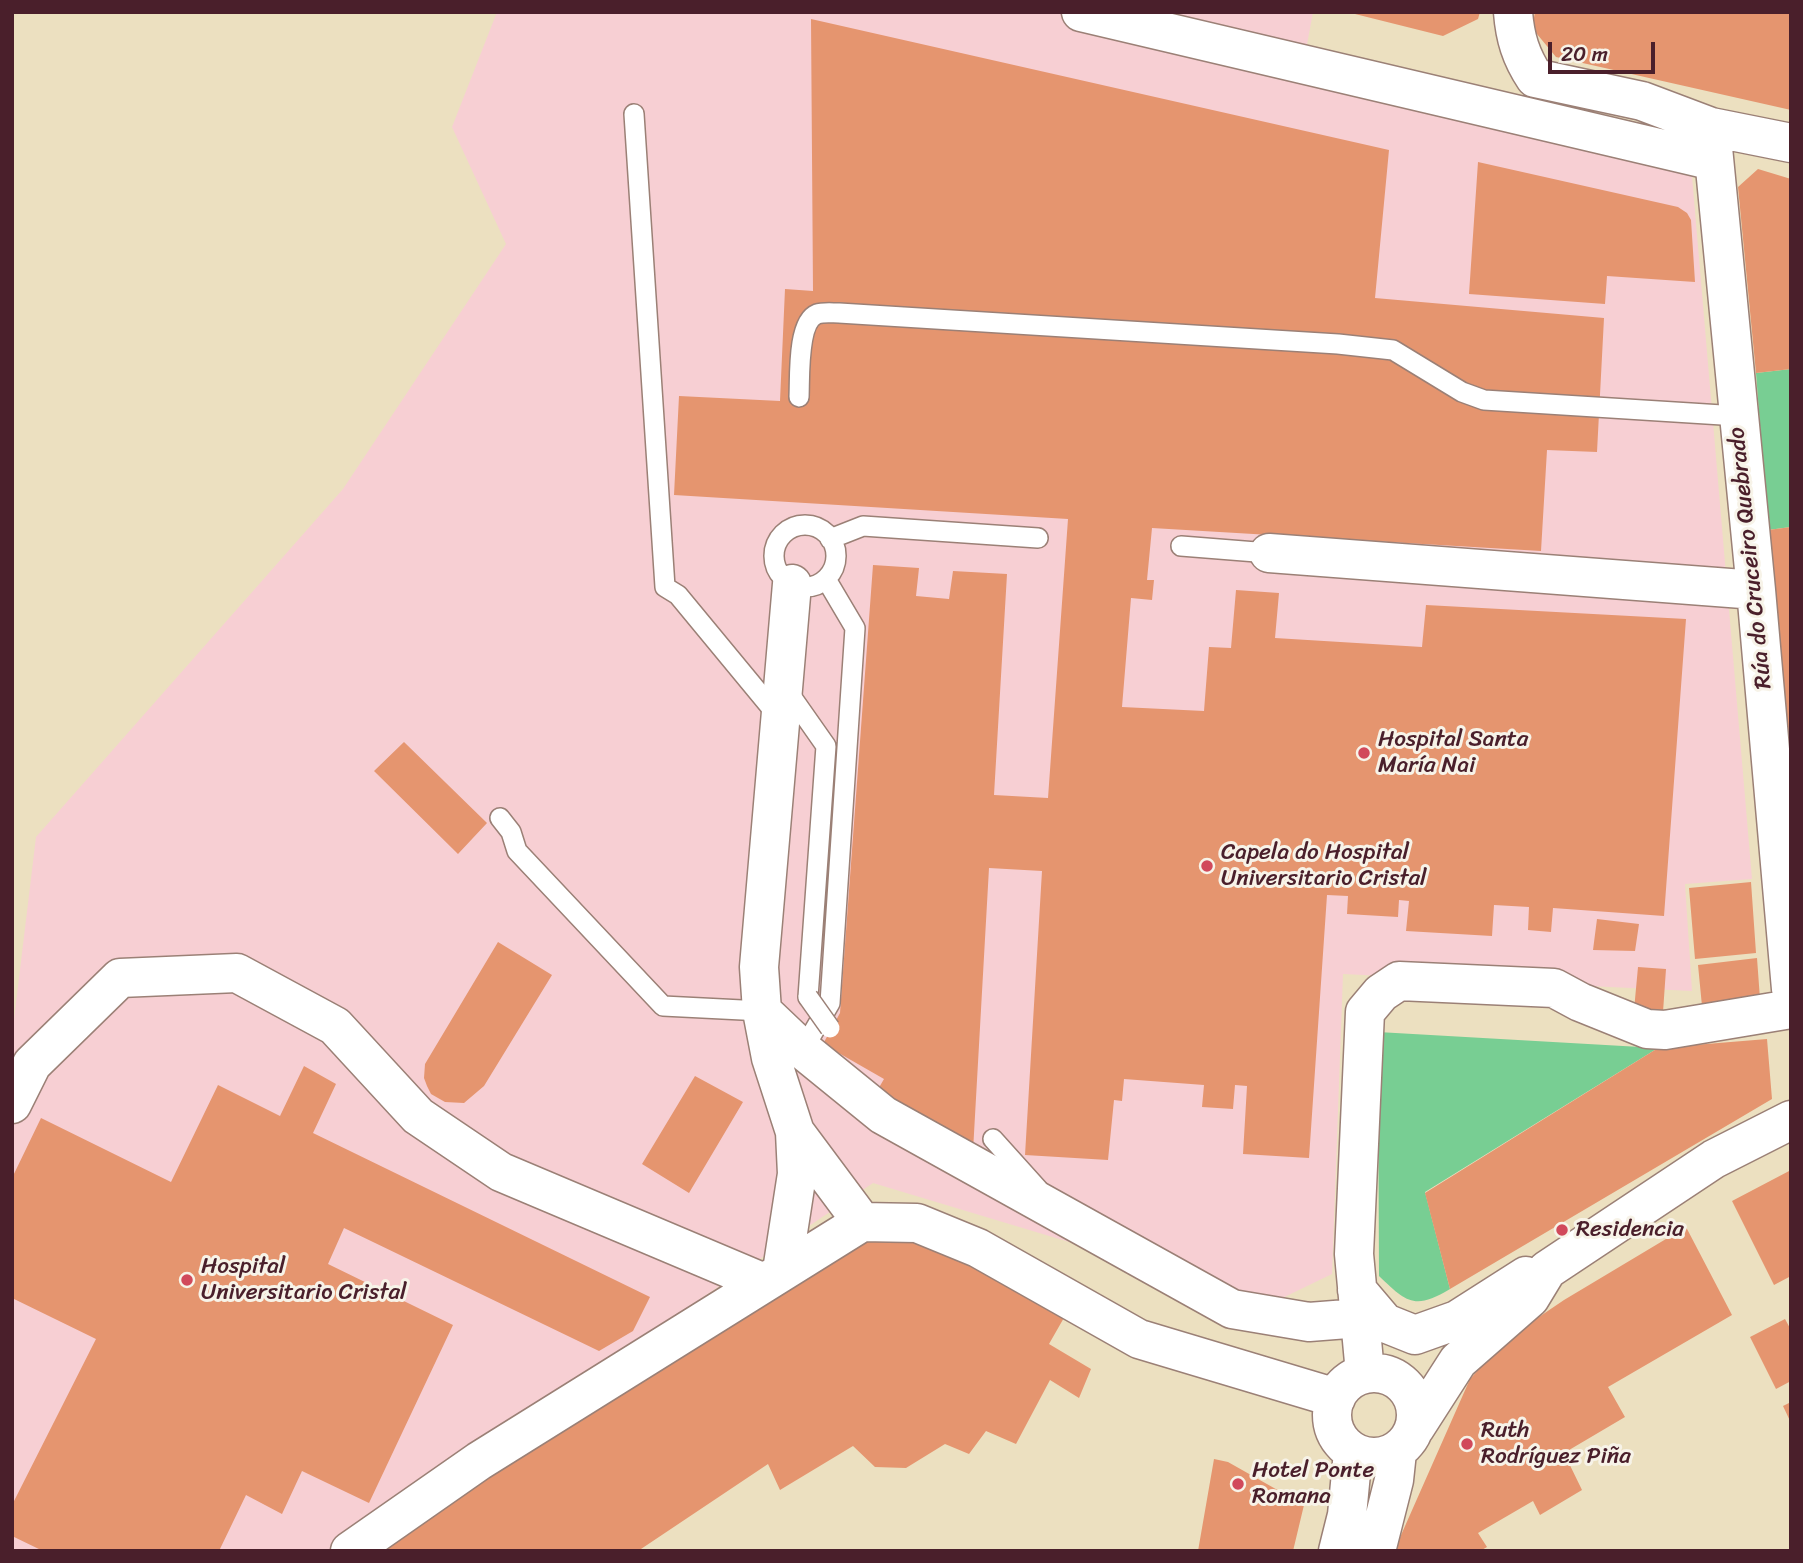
<!DOCTYPE html>
<meta charset="utf-8">
<style>
body{margin:0}
#map{position:relative;width:1803px;height:1563px;overflow:hidden;background:#ece0c0;font-family:Sriracha,sans-serif}
canvas{display:block}
.frame{position:absolute;inset:0;border:14px solid #4a1f2b;pointer-events:none}
.scale{position:absolute;left:1548px;top:42px;width:107px;height:32px;box-sizing:border-box;border:4px solid #4a1f2b;border-top:0;padding-left:9px;font-size:21px;line-height:24px;white-space:nowrap;color:#4a1f2b;-webkit-text-stroke:5px #f7f3e8;paint-order:stroke}
</style>
<div id="map">
<canvas width="1803" height="1563"></canvas>
<div class="frame"></div>
<div class="scale">20 m</div>
</div>
<script>
const ctx = document.querySelector('canvas').getContext('2d');
ctx.lineJoin = 'round';
function fillPath(path, color) {
  ctx.fillStyle = color;
  ctx.fill(path, 'evenodd');
}
function trace(path, color, width, dash) {
  ctx.strokeStyle = color;
  ctx.lineWidth = width;
  ctx.lineCap = dash ? 'butt' : 'round';
  ctx.setLineDash(dash || []);
  ctx.stroke(path);
}
function label(font, color, halo, rows, align = 'center') {
  ctx.font = font + ' Sriracha,sans-serif';
  ctx.lineWidth = 6;
  ctx.setLineDash([]);
  ctx.textBaseline = 'middle';
  ctx.strokeStyle = halo;
  ctx.fillStyle = color;
  for (const [text, x, y, turn = 0] of rows) {
    ctx.save();
    ctx.translate(x, y);
    ctx.rotate((+turn || 0) * Math.PI / 180);
    ctx.textAlign = isNaN(turn) ? turn : align;
    if (halo) ctx.strokeText(text, 0, 0);
    ctx.fillText(text, 0, 0);
    ctx.restore();
  }
}
fillPath(new Path2D(`
 M 497,12 L 1313,12 L 1306,50 L 1690,153 L 1752,879 L 1685,884 L 1692,991 L 1343,974 L 1332,1274 L 1272,1303 L 873,1183 L 444,1471 L 346,1551 L 12,1551 L 12,1036 L 36,837 L 343,489 L 506,244 L 452,127 Z`), '#f7cfd3');
fillPath(new Path2D(`
 M 1791,369 L 1791,527 L 1768,530 L 1756,373 Z
 M 1378,1032 L 1658,1048 L 1425,1192 L 1450,1289 C 1415,1310 1407,1303 1379,1276 Z`), '#78ce93');
fillPath(new Path2D(`
 M 1347,12 L 1480,12 L 1478,19 L 1443,36 Z
 M 1535,12 L 1791,12 L 1791,110 L 1556,57 L 1532,28 Z
 M 811,19 L 1389,150 L 1375,298 L 1604,318 L 1597,452 L 1547,450 L 1541,551 L 1152,528 L 1147,580 L 1154,580 L 1152,600 L 1131,598 L 1122,707 L 1204,711 L 1209,647 L 1231,648 L 1236,590 L 1279,593 L 1275,638 L 1422,647 L 1426,605 L 1686,619 L 1664,916 L 1553,908 L 1551,932 L 1528,930 L 1529,907 L 1494,905 L 1492,936 L 1406,931 L 1409,901 L 1399,900 L 1398,917 L 1347,914 L 1348,896 L 1327,895 L 1309,1158 L 1243,1154 L 1247,1086 L 1235,1085 L 1233,1109 L 1202,1107 L 1204,1085 L 1124,1079 L 1122,1101 L 1114,1100 L 1108,1160 L 1025,1155 L 1042,871 L 989,868 L 973,1151 L 877,1091 L 884,1079 L 823,1044 L 840,1013 L 873,565 L 919,568 L 916,596 L 949,599 L 953,571 L 1007,574 L 994,795 L 1048,798 L 1068,519 L 674,495 L 679,396 L 780,401 L 785,289 L 813,291 Z
 M 1478,162 L 1678,207 L 1687,213 L 1691,220 L 1695,282 L 1607,276 L 1605,304 L 1469,294 Z
 M 1758,169 L 1791,179 L 1791,369 L 1756,373 L 1738,187 Z
 M 1791,527 L 1791,750 L 1789,750 L 1768,530 Z
 M 404,742 L 487,823 L 458,854 L 374,771 Z
 M 1751,882 L 1756,953 L 1695,959 L 1689,888 Z
 M 1597,919 L 1639,924 L 1635,951 L 1593,950 Z
 M 498,942 L 552,975 L 484,1086 L 464,1103 L 445,1102 L 431,1094 L 427,1086 L 424,1078 L 425,1064 Z
 M 1757,958 L 1760,999 L 1702,1006 L 1698,965 Z
 M 1638,967 L 1666,969 L 1663,1012 L 1634,1010 Z
 M 1767,1039 L 1772,1099 L 1450,1289 L 1425,1193 L 1658,1048 Z
 M 304,1066 L 336,1084 L 313,1133 L 650,1297 L 633,1331 L 599,1351 L 344,1228 L 328,1264 L 453,1325 L 369,1503 L 302,1471 L 282,1514 L 246,1495 L 219,1551 L 43,1551 L 12,1536 L 12,1505 L 96,1339 L 12,1298 L 12,1178 L 41,1118 L 171,1182 L 218,1085 L 280,1116 Z
 M 695,1076 L 743,1102 L 689,1193 L 642,1164 Z
 M 1791,1170 L 1791,1276 L 1774,1285 L 1732,1201 Z
 M 1686,1227 L 1732,1315 L 1608,1387 L 1625,1417 L 1564,1453 L 1582,1490 L 1540,1515 L 1533,1501 L 1478,1533 L 1487,1547 L 1480,1551 L 1394,1551 L 1470,1379 L 1505,1340 L 1564,1300 Z
 M 934,1238 L 1065,1316 L 1049,1344 L 1091,1369 L 1079,1398 L 1050,1380 L 1016,1444 L 986,1431 L 969,1454 L 945,1444 L 906,1468 L 875,1467 L 853,1446 L 780,1490 L 768,1464 L 638,1551 L 373,1551 L 846,1242 Z
 M 1785,1319 L 1791,1330 L 1791,1381 L 1776,1389 L 1750,1337 Z
 M 1791,1402 L 1791,1423 L 1783,1406 Z
 M 1214,1459 L 1228,1462 L 1304,1505 L 1293,1551 L 1198,1551 Z`), '#e5956f');
const service = new Path2D(`
 M 634,114 L 665,587 L 678,595 L 778,716
 M 799,397 C 800,378 797,322 817,314 C 823,312 832,313 839,313 L 1338,344 L 1393,350 L 1462,392 L 1484,400 L 1738,416
 M774 556a31 31 0 1 1 62 0a31 31 0 1 1-62 0Z
 M 830,539 L 863,526 L 1038,538
 M 1181,546 L 1269,553
 M 786,689 L 826,746 L 808,997
 M 500,818 L 511,832 L 517,851 L 663,1006 L 762,1011
 M 800,1055 L 830,1003 L 855,628 L 826,579
 M 993,1139 L 1038,1189`);
const minor = new Path2D(`
 M 1081,12 L 1714,161
 M 1513,12 C 1515,38 1521,57 1535,78 L 1642,101 L 1711,127 L 1791,143
 M 1711,127 L 1756,590 L 1791,989
 M 1269,553 L 1756,590
 M 762,1011 L 803,1050 L 883,1115 L 1232,1309 L 1309,1322 L 1360,1318
 M 12,1104 L 32,1064 L 120,978 L 237,973 L 335,1026 L 418,1116 L 501,1172 L 764,1283
 M 795,1132 L 862,1222
 M 782,1271 L 797,1174 L 795,1132 L 771,1058 L 762,1011 L 759,967 L 792,584
 M 1357,1290 L 1385,1323 L 1415,1335 L 1457,1320 L 1526,1276
 M1332 1415a42 42 0 1 1 84 0a42 42 0 1 1-84 0Z
 M 1365,1373 L 1354,1254 L 1365,1012 L 1381,993 L 1399,981 L 1554,988 L 1580,1002 L 1647,1029 L 1665,1030 L 1791,1009
 M 1415,1428 L 1458,1361 L 1530,1298 L 1547,1270 L 1714,1159 L 1791,1120
 M 350,1551 L 479,1461 L 862,1222 L 917,1223 L 978,1248 L 1139,1339 L 1336,1398
 M 1338,1551 L 1347,1515 L 1353,1452
 M 1376,1551 L 1394,1480 L 1397,1452`);
trace(service, '#9b8076', 22);
trace(minor, '#9b8076', 41);
trace(service, '#fff', 19);
trace(minor, '#fff', 38);
const serviceBridge = new Path2D(`
 M 808,997 L 830,1028`);
trace(serviceBridge, '#9b8076', 22, []);
trace(serviceBridge, '#fff', 19);
for (const [x, y, r, color] of [
 [1364,753,7,"#d1495b"],
 [1207,866,7,"#d1495b"],
 [1562,1230,7,"#d1495b"],
 [187,1280,7,"#d1495b"],
 [1467,1444,7,"#d1495b"],
 [1238,1484,7,"#d1495b"]
]) {
  const dot = new Path2D();
  dot.arc(x, y, r, 0, 2 * Math.PI);
  ctx.fillStyle = color;
  ctx.fill(dot);
  trace(dot, '#f7f3e8', 2.5);
}
label('23px', '#4a1f2b', '#f7f3e8', [
 ["Rúa do Cruceiro Quebrado",1751,558,-96]
]);
label('23px', '#4a1f2b', '#f7f3e8', [
 ["Hospital Santa",1378,740],
 ["María Nai",1378,766],
 ["Capela do Hospital",1221,853],
 ["Universitario Cristal",1221,879],
 ["Residencia",1576,1230],
 ["Hospital",201,1267],
 ["Universitario Cristal",201,1293],
 ["Ruth",1481,1431],
 ["Rodríguez Piña",1481,1457],
 ["Hotel Ponte",1252,1471],
 ["Romana",1252,1497]
], 'left');
</script>
